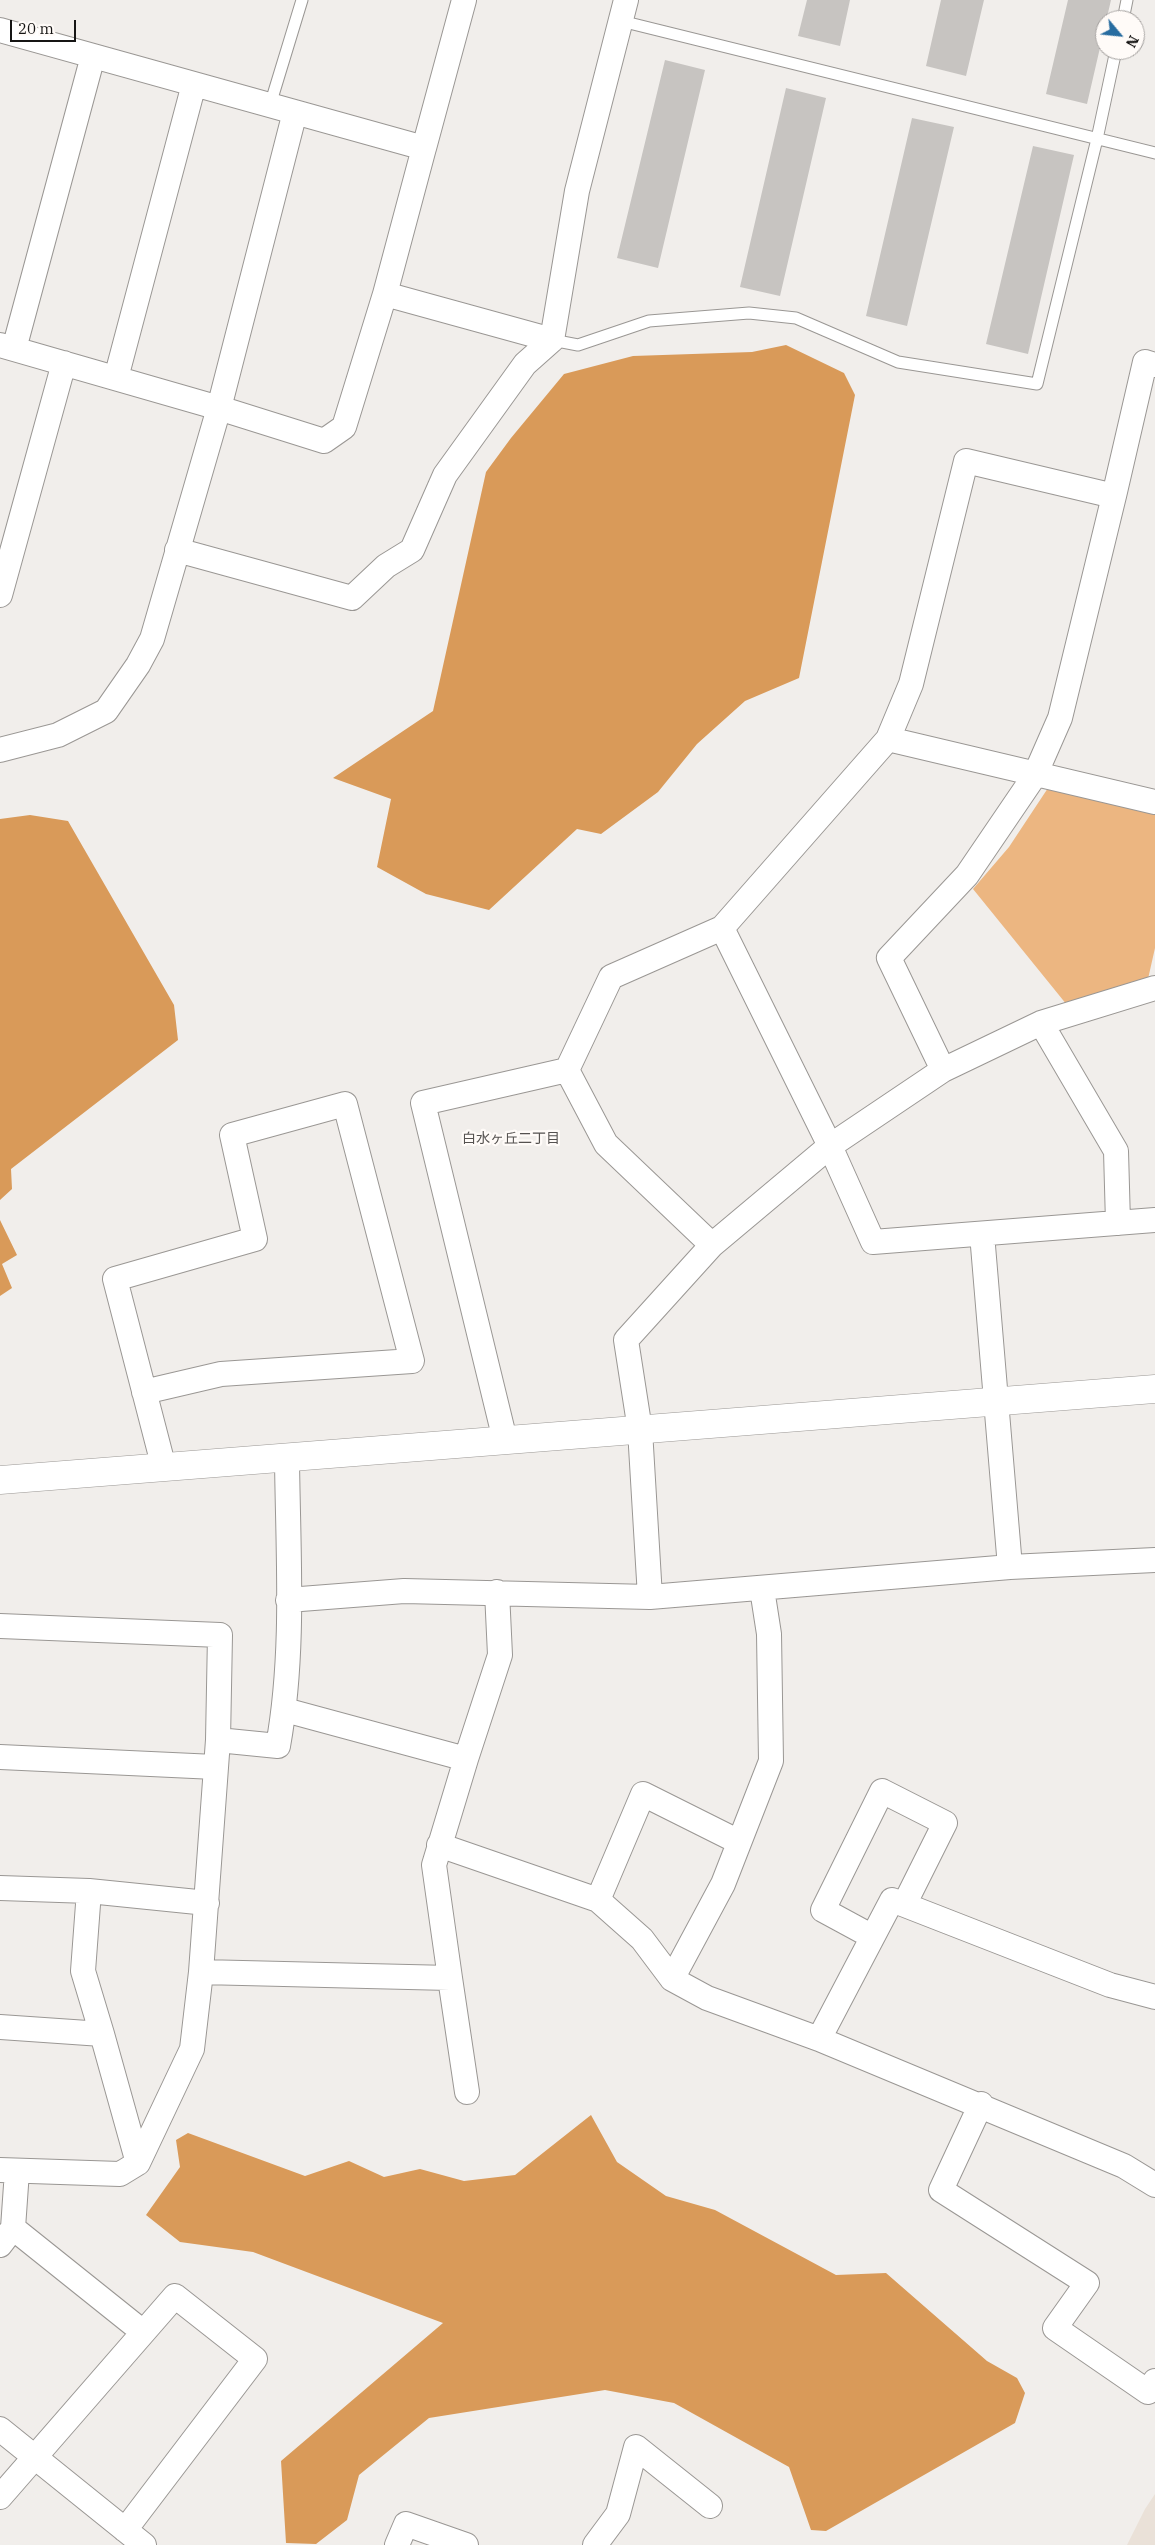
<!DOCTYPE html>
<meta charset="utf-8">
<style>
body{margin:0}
#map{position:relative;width:1155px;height:2545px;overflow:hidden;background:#f1eeeb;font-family:"IBM Plex Serif",serif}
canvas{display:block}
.north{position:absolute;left:1095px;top:10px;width:50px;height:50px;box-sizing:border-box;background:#fffbf8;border:1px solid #a29f9d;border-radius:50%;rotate:118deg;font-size:14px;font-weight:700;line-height:20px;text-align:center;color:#161514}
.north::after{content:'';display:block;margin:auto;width:18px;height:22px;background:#276ca0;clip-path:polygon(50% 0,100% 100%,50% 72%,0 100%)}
.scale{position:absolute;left:10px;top:20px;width:66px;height:22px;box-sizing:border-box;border:2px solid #161514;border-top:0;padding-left:6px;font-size:15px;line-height:18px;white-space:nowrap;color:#161514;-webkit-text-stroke:4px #fffbf8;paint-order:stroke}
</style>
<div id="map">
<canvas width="1155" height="2545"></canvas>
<div class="north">N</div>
<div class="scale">20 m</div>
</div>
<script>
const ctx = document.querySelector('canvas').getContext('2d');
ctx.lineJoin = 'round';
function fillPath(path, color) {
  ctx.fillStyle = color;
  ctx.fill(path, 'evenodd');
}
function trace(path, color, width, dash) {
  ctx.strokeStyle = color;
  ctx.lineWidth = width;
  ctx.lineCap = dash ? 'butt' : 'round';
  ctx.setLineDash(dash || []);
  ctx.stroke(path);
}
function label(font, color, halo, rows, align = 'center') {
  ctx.font = font + ' "IBM Plex Serif","Noto Sans JP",serif';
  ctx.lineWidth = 4.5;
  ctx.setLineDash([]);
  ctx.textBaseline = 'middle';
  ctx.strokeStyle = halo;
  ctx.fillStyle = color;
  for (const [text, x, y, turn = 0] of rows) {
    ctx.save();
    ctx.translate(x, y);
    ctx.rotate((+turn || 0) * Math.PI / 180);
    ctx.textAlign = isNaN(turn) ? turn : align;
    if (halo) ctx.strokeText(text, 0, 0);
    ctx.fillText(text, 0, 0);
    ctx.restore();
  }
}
fillPath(new Path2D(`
 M 1155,2494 L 1155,2545 L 1127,2545 L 1145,2509 Z`), '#eae1d8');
fillPath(new Path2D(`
 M 1048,788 L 1155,814 L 1155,948 L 1148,979 L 1067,1005 L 973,889 L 1009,847 Z`), '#ecb681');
fillPath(new Path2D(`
 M 786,345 L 844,373 L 855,395 L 799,678 L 745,701 L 697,744 L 658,792 L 601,834 L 577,829 L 489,910 L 426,894 L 377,867 L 391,799 L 333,778 L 433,711 L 486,472 L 511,438 L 564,374 L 633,356 L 752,352 Z
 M 30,815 L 68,821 L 174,1005 L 178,1040 L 11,1169 L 12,1189 L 0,1200 L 0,819 Z
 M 0,1220 L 17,1255 L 2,1264 L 12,1288 L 0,1296 Z
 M 591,2115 L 617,2162 L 666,2196 L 715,2210 L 836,2275 L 886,2273 L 987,2361 L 1017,2378 L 1025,2393 L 1015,2423 L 826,2531 L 811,2530 L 789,2467 L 674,2403 L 605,2390 L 429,2418 L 359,2475 L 347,2520 L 316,2544 L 286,2543 L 281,2461 L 443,2323 L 253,2252 L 180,2242 L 146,2215 L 180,2167 L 176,2140 L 188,2133 L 305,2176 L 349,2161 L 384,2177 L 420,2169 L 464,2181 L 515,2175 Z`), '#d99a59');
fillPath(new Path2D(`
 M 807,0 L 850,0 L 840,46 L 798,36 Z
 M 941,0 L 984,0 L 966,76 L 926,66 Z
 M 1068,0 L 1111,0 L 1087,104 L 1046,94 Z
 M 665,60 L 705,70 L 658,268 L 617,258 Z
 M 786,88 L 826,98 L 780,296 L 740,287 Z
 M 912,118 L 954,127 L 907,326 L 866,316 Z
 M 1033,146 L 1074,155 L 1028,354 L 986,344 Z`), '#c7c4c1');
const lane = new Path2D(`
 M 1123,20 L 1127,0
 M 621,21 L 1155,153
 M 270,105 L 302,0
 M 552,340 L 578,345 L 649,321 L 749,313 L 796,318 L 898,362 L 1037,384 L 1097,139 L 1116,50`);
const street = new Path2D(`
 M 0,30 L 424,148 L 385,294
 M 424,148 L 464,0
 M 0,345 L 219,408 L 324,441 L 344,427 L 385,294 L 552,340 L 577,191 L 626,0
 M 14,349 L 93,56
 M 116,378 L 194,84
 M 1114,496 L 1145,362 L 1155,365
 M 177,550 L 352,598 L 386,566 L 412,550 L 445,475 L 525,364 L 552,340
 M 0,595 L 64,363
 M 888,739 L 1155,802
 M 0,750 L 58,735 L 106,711 L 138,665 L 152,639 L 219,408 L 295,112
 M 722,928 L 830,1146 L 873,1242 L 1155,1220
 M 1041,1023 L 1116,1151 L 1118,1223
 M 567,1070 L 606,1144 L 712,1245
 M 982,1234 L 1010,1567
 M 144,1392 L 221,1374 L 412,1361 L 345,1104 L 232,1135 L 255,1239 L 115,1279 L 164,1468
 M 505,1440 L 423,1103 L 567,1070 L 611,977 L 722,928 L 888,739 L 911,684 L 966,461 L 1114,496 L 1060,718 L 1035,775 L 967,875 L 889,958 L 943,1070
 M 650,1597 L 640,1430 L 626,1340 L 712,1245 L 830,1146 L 943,1070 L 1041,1023 L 1155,988
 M 288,1600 L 404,1591 L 650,1597 L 1010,1567 L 1155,1560
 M 0,1626 L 220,1635 L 218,1740 L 201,1972 L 192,2049 L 138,2163
 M 218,1740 L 278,1746 C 295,1652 288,1554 287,1459
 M 0,1757 L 215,1767
 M 466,1759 L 500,1655 L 497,1592
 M 439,1845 L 598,1900 L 642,1939 L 672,1979 L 707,1998 L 819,2039 L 892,1900 L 1110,1985 L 1155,1997
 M 0,1888 L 89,1891 L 207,1903
 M 89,1891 L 83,1971 L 102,2034
 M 598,1900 L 643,1794 L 739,1842
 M 871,1936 L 823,1910 L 882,1791 L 945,1823 L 905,1903
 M 201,1972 L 450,1978 L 434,1865 L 466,1759 L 285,1710
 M 450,1978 L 467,2092
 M 672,1979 L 723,1884 L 771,1761 L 769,1634 L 762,1589
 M 0,2027 L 102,2034 L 138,2163 L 120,2174 L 0,2170
 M 819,2039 L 1124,2166 L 1155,2185
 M 981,2104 L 941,2190 L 1087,2283 L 1055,2328 L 1148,2392 L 1155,2381
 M 13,2228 L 143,2332
 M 0,2245 L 13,2228 L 17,2171
 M 0,2429 L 144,2545
 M 0,2497 L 175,2296 L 255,2359 L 125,2530
 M 397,2545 L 406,2524 L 466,2545
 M 595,2545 L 618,2514 L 636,2447 L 710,2506`);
const secondary = new Path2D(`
 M 0,1480 L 1155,1389`);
trace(lane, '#9a9794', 13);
trace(street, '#9a9794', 26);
trace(secondary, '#9a9794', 29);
trace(lane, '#fff', 11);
trace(street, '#fff', 24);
trace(secondary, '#fff', 28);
label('14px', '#555250', '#fffbf8', [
 ["白水ヶ丘二丁目",511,1139]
]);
</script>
